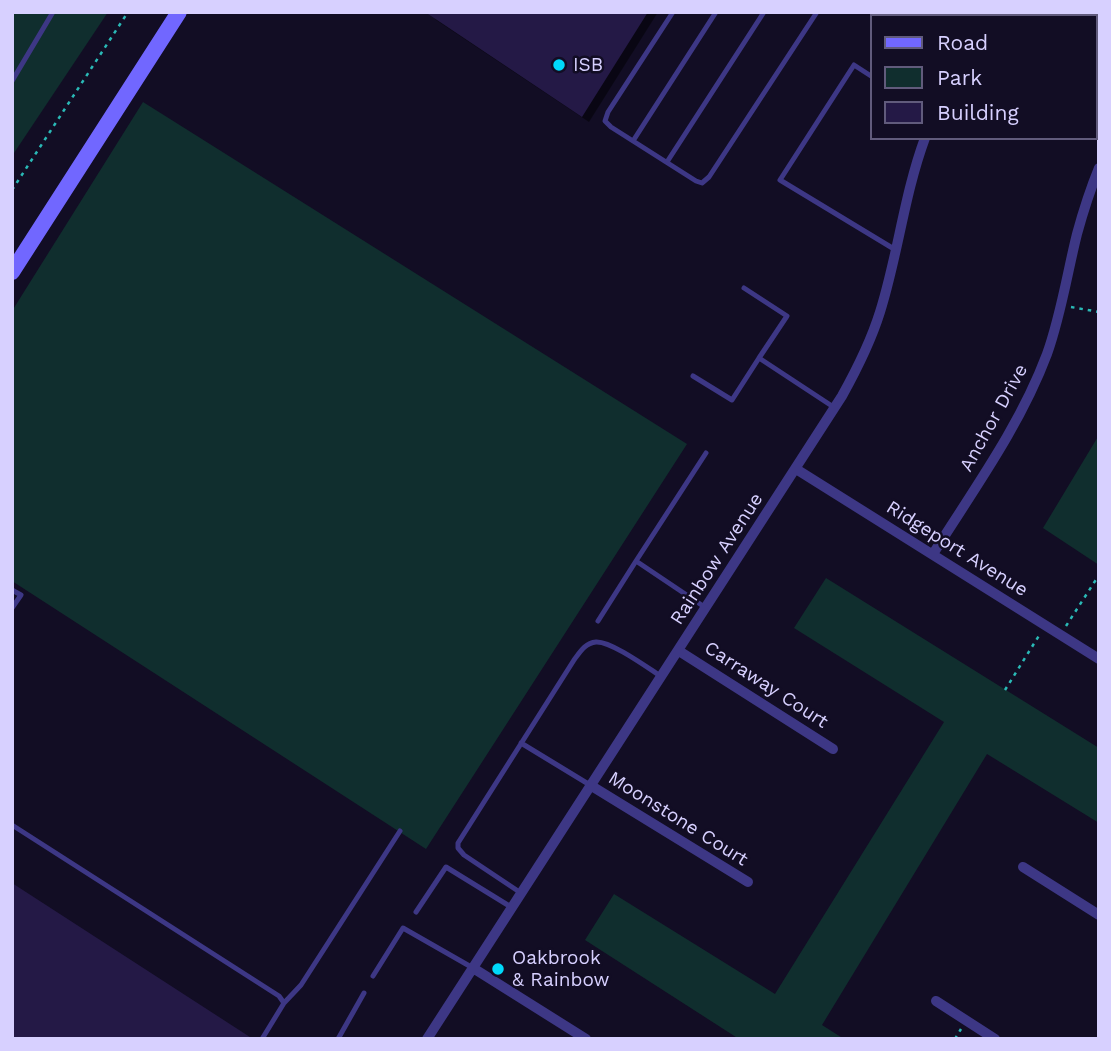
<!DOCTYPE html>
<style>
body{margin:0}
#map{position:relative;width:1111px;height:1051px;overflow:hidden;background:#120d24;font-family:"Work Sans",sans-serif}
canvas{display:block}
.frame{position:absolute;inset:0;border:14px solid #d7d0ff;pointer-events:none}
.legend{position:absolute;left:870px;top:14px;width:228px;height:126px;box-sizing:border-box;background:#120d24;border:2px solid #615b7c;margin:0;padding:9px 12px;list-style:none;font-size:21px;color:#d7d0ff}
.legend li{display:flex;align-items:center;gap:14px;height:35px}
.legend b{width:35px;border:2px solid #615b7c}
</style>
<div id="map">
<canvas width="1111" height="1051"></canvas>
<div class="frame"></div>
<ul class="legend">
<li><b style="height:9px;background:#7167ff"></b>Road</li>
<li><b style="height:19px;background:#102e2e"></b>Park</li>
<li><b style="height:19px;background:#241946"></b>Building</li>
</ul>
</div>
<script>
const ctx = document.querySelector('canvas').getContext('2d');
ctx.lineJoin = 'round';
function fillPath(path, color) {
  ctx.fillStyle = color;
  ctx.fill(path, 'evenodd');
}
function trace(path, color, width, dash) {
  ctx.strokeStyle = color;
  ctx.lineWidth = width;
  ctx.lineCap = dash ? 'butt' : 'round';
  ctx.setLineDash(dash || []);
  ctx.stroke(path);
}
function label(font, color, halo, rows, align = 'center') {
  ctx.font = font + ' "Work Sans",sans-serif';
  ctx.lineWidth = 5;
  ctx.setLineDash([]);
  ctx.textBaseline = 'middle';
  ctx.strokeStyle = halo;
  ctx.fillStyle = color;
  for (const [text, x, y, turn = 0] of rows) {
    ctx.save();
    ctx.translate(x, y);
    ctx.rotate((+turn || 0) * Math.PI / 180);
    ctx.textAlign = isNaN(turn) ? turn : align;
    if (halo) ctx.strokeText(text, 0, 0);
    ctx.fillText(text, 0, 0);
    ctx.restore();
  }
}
fillPath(new Path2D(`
 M 12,12 L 108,12 L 12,156 Z
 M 143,102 L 687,444 L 426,849 L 12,581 L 12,311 Z
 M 1099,435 L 1099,565 L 1043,528 Z
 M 826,578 L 1099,748 L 1099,823 L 987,754 L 822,1025 L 844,1039 L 739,1039 L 585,940 L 614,894 L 775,994 L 944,722 L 794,628 Z`), '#102e2e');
fillPath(new Path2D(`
 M 430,12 L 658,12 L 589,122 L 436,20 Z`), '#0007');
fillPath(new Path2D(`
 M 425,12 L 648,12 L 582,117 Z
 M 12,883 L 253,1039 L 12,1039 Z`), '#241946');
trace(new Path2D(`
 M 12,190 L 128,12
 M 1071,307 L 1099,312
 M 1066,626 L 1099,575
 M 1005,690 L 1040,634
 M 955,1039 L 961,1029`), '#2ab9b6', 2.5, [3.5, 5]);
trace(new Path2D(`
 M 673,12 L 608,112 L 605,121 L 611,127 L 696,181 L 702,183 L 709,177 L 817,12
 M 945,12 L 951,16
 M 900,16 L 902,12
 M 871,76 L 854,65 L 780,180 L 894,249
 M 12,81 L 53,12
 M 633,141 L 716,12
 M 667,162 L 764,12
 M 744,288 L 787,316 L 759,358 L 835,408
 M 693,376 L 732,400 L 759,358
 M 706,453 L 636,561 L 706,608
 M 12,590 L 21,595 L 12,608
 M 598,621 L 636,561
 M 521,743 L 590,785
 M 12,825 L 279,996 L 284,1003 L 262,1039
 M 521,893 L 464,855 L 458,848 L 458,843 L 574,660 C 580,652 585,643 596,642 C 611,641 648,668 662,677
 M 416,912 L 446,867 L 511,907
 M 373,976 L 403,928 L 473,968
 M 284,1003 L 301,985 L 400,831
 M 338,1039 L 364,993`), '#3d3785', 5);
trace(new Path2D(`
 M 982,16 L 984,12
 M 796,469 L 1099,659
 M 933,554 C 974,489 1020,426 1047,354 C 1061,315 1067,274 1077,234 C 1083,212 1090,190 1099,168
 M 679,651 L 833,749
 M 590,785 L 748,882
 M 1023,867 L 1099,915
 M 473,968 L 586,1039
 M 936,1001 L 995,1039
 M 427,1039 L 842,396 C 857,369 871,341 880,312 C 898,255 904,195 925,138`), '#3d3785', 10);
trace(new Path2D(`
 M 12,272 L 179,12`), '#7167ff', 16);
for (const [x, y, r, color] of [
 [559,65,7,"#00d9fb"],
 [498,969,7,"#00d9fb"]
]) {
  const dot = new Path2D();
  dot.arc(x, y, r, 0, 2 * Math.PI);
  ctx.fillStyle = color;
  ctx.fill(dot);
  trace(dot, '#120d24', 2.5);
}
label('19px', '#d7d0ff', '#120d24', [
 ["ISB",573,65],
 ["Oakbrook",512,958],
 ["& Rainbow",512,980]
], 'left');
label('19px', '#d7d0ff', '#120d24', [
 ["Anchor Drive",994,418,-61],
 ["Ridgeport Avenue",957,549,32],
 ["Rainbow Avenue",717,559,-57],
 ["Carraway Court",766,685,33],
 ["Moonstone Court",678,819,32]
]);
</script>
